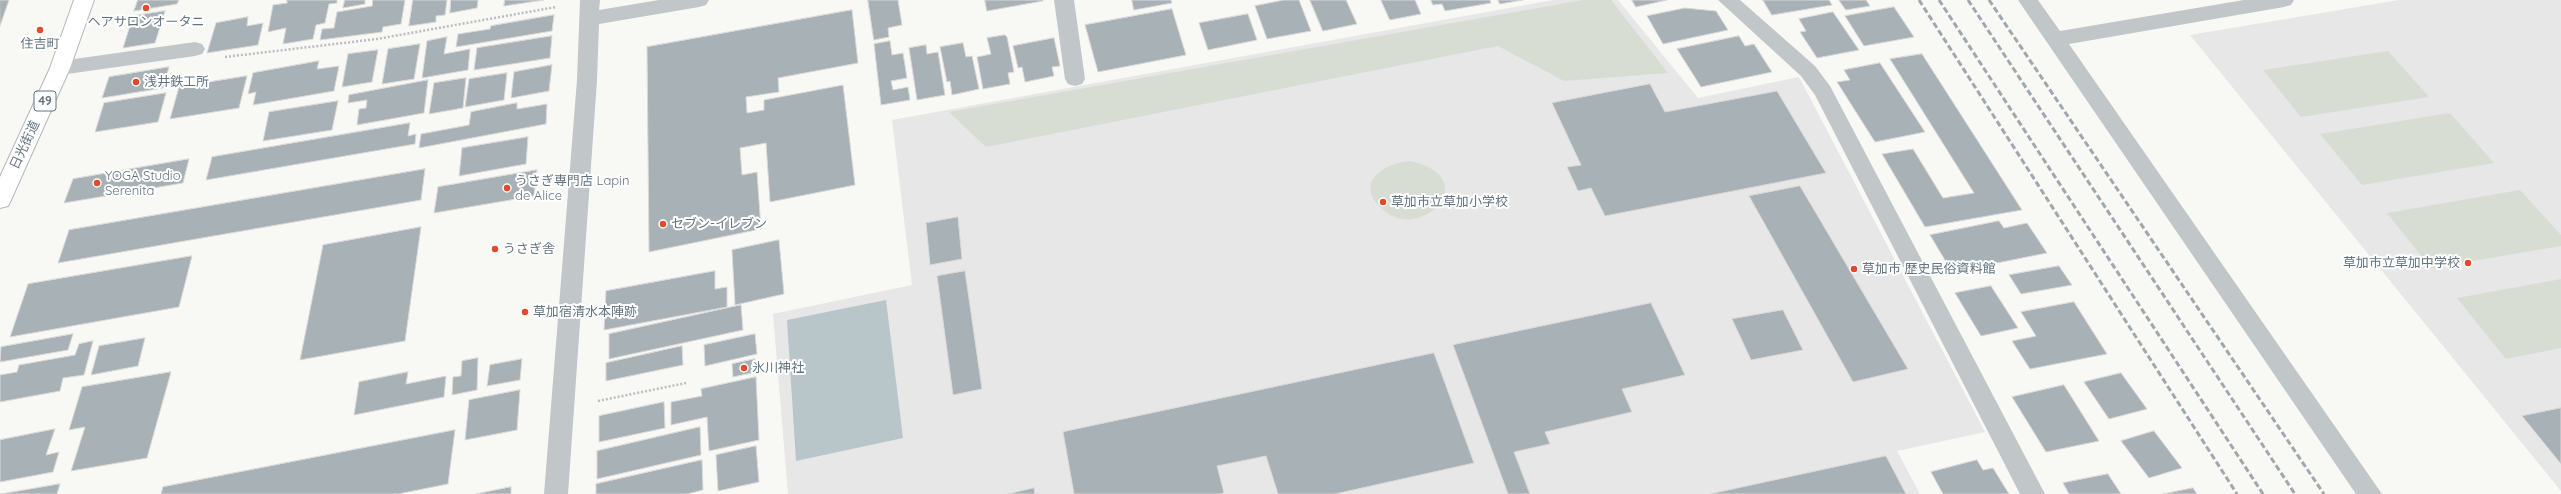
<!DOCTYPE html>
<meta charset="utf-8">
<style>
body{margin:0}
canvas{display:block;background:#f8f8f5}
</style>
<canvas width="2561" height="494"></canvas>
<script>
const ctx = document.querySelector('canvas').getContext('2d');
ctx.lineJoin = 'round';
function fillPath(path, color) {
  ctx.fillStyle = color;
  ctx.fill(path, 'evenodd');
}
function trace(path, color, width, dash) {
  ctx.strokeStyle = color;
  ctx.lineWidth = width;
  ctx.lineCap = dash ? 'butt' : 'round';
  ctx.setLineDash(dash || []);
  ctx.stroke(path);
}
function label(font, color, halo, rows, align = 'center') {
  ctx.font = font + ' Quicksand,"Noto Sans JP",sans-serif';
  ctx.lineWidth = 4;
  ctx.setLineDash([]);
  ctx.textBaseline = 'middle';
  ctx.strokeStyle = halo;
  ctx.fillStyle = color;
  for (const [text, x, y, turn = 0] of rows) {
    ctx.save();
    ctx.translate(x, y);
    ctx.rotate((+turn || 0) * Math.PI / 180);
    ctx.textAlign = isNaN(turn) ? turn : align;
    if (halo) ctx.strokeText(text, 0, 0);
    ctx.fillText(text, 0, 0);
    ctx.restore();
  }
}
fillPath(new Path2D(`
 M 1553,0 L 1618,0 L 1698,98 L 1799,77 L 1985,432 L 1897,451 L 1920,494 L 788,494 L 773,314 L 912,285 L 892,120 Z
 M 2399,0 L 2561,0 L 2561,491 L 2190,35 Z`), '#e6e7e6');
fillPath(new Path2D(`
 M 1583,0 L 1611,0 L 1668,73 L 1564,81 L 1498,46 L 986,147 L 949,112 Z
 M 2388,51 L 2429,97 L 2301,117 L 2263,70 Z
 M 2450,113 L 2494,163 L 2362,185 L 2320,134 Z
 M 1410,161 C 1487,178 1418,247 1380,207 C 1355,181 1385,163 1410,161 Z
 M 2520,190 L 2561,235 L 2561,246 L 2431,268 L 2387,213 Z
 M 2561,279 L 2561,348 L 2506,359 L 2457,298 Z`), '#d8ddd4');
fillPath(new Path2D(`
 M 886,300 L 903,438 L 796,461 L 787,320 Z`), '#b8c6c9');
const building = new Path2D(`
 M 0,0 L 9,0 L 0,26 Z
 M 138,0 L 179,0 L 177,4 L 134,11 Z
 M 287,0 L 337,0 L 337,3 L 329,4 L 325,23 L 316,25 L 313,39 L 283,44 L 286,28 L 268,32 L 273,5 L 287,3 Z
 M 345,0 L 365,0 L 365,4 L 343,8 Z
 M 373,0 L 405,0 L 401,24 L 383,27 L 382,32 L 320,40 L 322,29 L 334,28 L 337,12 L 372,6 Z
 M 413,0 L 447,0 L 445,15 L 436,16 L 436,22 L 409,26 Z
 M 451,0 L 478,0 L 477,8 L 450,13 Z
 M 505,0 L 544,0 L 504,6 Z
 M 868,0 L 898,0 L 902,25 L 888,28 L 889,37 L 874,40 Z
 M 985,0 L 1043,0 L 1043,1 L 987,11 Z
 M 1132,0 L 1171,0 L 1172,3 L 1134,10 Z
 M 1284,0 L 1299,0 L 1311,31 L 1267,39 L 1255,6 Z
 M 1310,0 L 1346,0 L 1357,24 L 1323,31 Z
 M 1381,0 L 1415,0 L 1421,14 L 1390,20 Z
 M 1431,0 L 1490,0 L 1491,3 L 1445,11 L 1442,4 L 1433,5 Z
 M 1498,0 L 1523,0 L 1500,4 Z
 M 1632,0 L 1667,0 L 1636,7 Z
 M 1763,0 L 1829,0 L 1832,5 L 1772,15 Z
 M 1839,0 L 1866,0 L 1870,6 L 1846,10 Z
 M 1894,7 L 1914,37 L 1864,46 L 1845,16 Z
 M 1685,8 L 1716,11 L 1728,30 L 1663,44 L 1647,16 Z
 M 1172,9 L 1186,55 L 1098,72 L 1085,25 Z
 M 852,10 L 858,63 L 778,78 L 779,92 L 746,97 L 747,113 L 764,110 L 764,100 L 843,85 L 855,185 L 770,202 L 766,143 L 740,148 L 742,175 L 757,172 L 761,229 L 649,252 L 647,47 Z
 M 165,11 L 155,43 L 123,48 L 133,16 Z
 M 1833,12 L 1859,50 L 1817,58 L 1800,32 L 1806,31 L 1799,19 Z
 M 1248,14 L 1257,40 L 1208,50 L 1199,23 Z
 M 554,15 L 552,31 L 456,47 L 458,34 L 490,29 L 491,26 Z
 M 248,17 L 247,26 L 263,23 L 258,45 L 207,53 L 216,23 Z
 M 1005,35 L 1007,37 L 1014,72 L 1008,73 L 1010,84 L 983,89 L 977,57 L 991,54 L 987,38 Z
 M 552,36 L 550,58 L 474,70 L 477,48 Z
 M 1739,36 L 1745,46 L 1754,44 L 1772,72 L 1701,87 L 1677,49 Z
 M 447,37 L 444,54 L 470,49 L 468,70 L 422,78 L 427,41 Z
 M 1054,38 L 1060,66 L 1052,67 L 1054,76 L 1025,82 L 1022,67 L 1018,68 L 1013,46 Z
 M 890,41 L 892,55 L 903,53 L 907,78 L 891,81 L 893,90 L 908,87 L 910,100 L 881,105 L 874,44 Z
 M 963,43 L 966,57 L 972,56 L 979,89 L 952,95 L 950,81 L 947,82 L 940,47 Z
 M 420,44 L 414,79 L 382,84 L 388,49 Z
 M 926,45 L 927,54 L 938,52 L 945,95 L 917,100 L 909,48 Z
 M 378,50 L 372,82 L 342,87 L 348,54 Z
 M 1922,54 L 2022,210 L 1925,227 L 1882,154 L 1913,149 L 1943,198 L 1974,193 L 1890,59 Z
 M 319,61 L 317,69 L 339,66 L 334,91 L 253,105 L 256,92 L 248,94 L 253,73 Z
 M 1880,63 L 1925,132 L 1875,142 L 1837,82 L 1850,80 L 1844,70 Z
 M 552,65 L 549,91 L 511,98 L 514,72 Z
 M 169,67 L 163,88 L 102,98 L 109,77 Z
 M 507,73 L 504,100 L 465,107 L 469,79 Z
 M 247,76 L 239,108 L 170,119 L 179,87 Z
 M 466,78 L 463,108 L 429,114 L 434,83 Z
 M 428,80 L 424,113 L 357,125 L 359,109 L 366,108 L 367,100 L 348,103 L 349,95 Z
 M 1650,84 L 1665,112 L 1777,91 L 1826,173 L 1605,216 L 1591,188 L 1578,191 L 1567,167 L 1581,165 L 1552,103 Z
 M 166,93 L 158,122 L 95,132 L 104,103 Z
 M 338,101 L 332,130 L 263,141 L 269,112 Z
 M 517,103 L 517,109 L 547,104 L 546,124 L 419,148 L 421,134 L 469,125 L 471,112 Z
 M 410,123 L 408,136 L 416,134 L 415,144 L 206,180 L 212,157 Z
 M 528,137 L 526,164 L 459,176 L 462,148 Z
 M 189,159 L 183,183 L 64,203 L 73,179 Z
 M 425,169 L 421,200 L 58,263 L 69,230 Z
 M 537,170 L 534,196 L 434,213 L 438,187 Z
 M 1800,186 L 1908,369 L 1853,382 L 1749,196 Z
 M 958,217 L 962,259 L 930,265 L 926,223 Z
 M 1999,221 L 2004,228 L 2027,223 L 2047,253 L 1952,272 L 1930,235 Z
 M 421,227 L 405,341 L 300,360 L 323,245 Z
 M 779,240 L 784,294 L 735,305 L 732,250 Z
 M 192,256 L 179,307 L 10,337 L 28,284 Z
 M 2059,266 L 2072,285 L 2021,294 L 2009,275 Z
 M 715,271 L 715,289 L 727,287 L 727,307 L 604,330 L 606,291 Z
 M 965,271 L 982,389 L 953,395 L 937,276 Z
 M 1991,286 L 2018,328 L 1981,336 L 1955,293 Z
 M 2074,302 L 2107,354 L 2030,369 L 2012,341 L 2036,336 L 2021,312 Z
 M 1651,303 L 1685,375 L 1622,389 L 1632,412 L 1545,432 L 1550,444 L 1514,452 L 1530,494 L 1508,494 L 1453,345 Z
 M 741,305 L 743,330 L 609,359 L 609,334 Z
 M 1783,310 L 1803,350 L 1751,360 L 1732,319 Z
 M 73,334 L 68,350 L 0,362 L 1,347 Z
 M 755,334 L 757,354 L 705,366 L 704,345 Z
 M 145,338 L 138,366 L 91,375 L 99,346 Z
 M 93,341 L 84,375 L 63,378 L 60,391 L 0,402 L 0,375 L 17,372 L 19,365 L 75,355 L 79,344 Z
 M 682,346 L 683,365 L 606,381 L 606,363 Z
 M 1434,353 L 1474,463 L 1335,494 L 1278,494 L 1266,456 L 1217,466 L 1224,493 L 1219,494 L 1074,494 L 1063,432 Z
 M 478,358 L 477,390 L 452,395 L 453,377 L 461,376 L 462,361 Z
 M 522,359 L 520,380 L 487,386 L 490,365 Z
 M 755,359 L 756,372 L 733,377 L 732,364 Z
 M 171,372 L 147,458 L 71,471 L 85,427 L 69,430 L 82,387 Z
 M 408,372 L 406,384 L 446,376 L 444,397 L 354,415 L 359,382 Z
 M 2121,373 L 2147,409 L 2109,419 L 2084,382 Z
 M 756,377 L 759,440 L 709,451 L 707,417 L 671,425 L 671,402 L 702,396 L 701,389 Z
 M 2064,385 L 2099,441 L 2046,452 L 2012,397 Z
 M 520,390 L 517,430 L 465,440 L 469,400 Z
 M 664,402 L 665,428 L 599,442 L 599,416 Z
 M 2561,408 L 2561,464 L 2522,416 Z
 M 700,427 L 701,455 L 597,479 L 597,451 Z
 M 55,429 L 46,455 L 59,452 L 53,472 L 0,482 L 0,440 Z
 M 455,430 L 448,484 L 398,494 L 161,494 L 163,487 Z
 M 2154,431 L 2182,468 L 2149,478 L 2121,441 Z
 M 756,446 L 759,482 L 718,491 L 716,455 Z
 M 1886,456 L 1906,494 L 1710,494 Z
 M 702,460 L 703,490 L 687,494 L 596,494 L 596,484 Z
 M 1977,460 L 1983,470 L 1993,468 L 2009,494 L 1943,494 L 1931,472 Z
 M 2108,474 L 2121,494 L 2069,494 L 2063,483 Z
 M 60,484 L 57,494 L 1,494 Z
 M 511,487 L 511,494 L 476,494 Z
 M 1034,488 L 1035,494 L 1008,494 Z
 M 2193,488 L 2197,494 L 2163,494 Z`);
fillPath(building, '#a8b1b6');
trace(building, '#dad9d8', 1);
const primary = new Path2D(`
 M 74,0 L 94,0 L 70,68 L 11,200 L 8,206 L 0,208 L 0,177 L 50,68 Z`);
trace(primary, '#b3b8bc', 2);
trace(new Path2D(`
 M 225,57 L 377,39 L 556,7
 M 598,401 L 686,383`), '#b9bdc0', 2.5, [2, 2]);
fillPath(new Path2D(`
 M 195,42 L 202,44 L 205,49 L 202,54 L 195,56 L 60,75 L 53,73 L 50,68 L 53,63 L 60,61 Z`), '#c1c6c9');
fillPath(new Path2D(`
 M 580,0 L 600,0 L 599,10 L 659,0 L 709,0 L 706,5 L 699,7 L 599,24 L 597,80 L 568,494 L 544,494 L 577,80 Z
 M 1054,0 L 1074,0 L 1085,79 L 1082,84 L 1075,86 L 1068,84 L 1065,79 Z
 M 1718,0 L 1740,0 L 1815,66 L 1830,86 L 2045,494 L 2020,494 L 1815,95 L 1801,76 Z
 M 2018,0 L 2038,0 L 2060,31 L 2244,0 L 2294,0 L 2291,5 L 2284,7 L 2069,44 L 2382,494 L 2356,494 Z`), '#c1c6c9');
fillPath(primary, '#fff');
trace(new Path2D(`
 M 1919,0 L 2237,494
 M 1939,0 L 2263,494
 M 1968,0 L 2295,494
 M 1989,0 L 2324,494`), '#a0a8ad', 3, [6, 3]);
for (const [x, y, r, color] of [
 [146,8,4,"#e24a2b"],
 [40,30,4,"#e24a2b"],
 [136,82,4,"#e24a2b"],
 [97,183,4,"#e24a2b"],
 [507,188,4,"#e24a2b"],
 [1383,202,4,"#e24a2b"],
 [663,224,4,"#e24a2b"],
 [495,249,4,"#e24a2b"],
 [2468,263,4,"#e24a2b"],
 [1854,269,4,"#e24a2b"],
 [525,312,4,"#e24a2b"],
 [744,368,4,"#e24a2b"]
]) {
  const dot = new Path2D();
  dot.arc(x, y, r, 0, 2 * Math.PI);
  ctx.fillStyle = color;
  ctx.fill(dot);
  trace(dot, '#fff', 1.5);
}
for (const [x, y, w] of [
 [45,101,22]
]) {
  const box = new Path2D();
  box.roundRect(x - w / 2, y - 10, w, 20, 3);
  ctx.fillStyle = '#fff';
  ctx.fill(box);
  trace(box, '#637580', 1);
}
label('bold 12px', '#637580', null, [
 ["49",45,101]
]);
label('13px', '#637580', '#fff', [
 ["ヘアサロンオータニ",146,22,"center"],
 ["住吉町",40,44,"center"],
 ["浅井鉄工所",144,82],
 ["YOGA Studio",105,176],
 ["Serenita",105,191],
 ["うさぎ専門店 Lapin",515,181],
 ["de Alice",515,196],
 ["草加市立草加小学校",1391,202],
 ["セブン-イレブン",671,224],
 ["うさぎ舎",503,249],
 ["草加市立草加中学校",2460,263,"right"],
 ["草加市 歴史民俗資料館",1862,269],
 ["草加宿清水本陣跡",533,312],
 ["氷川神社",752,368]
], 'left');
label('13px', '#637580', '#fff', [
 ["日光街道",25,145,-65]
]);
</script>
